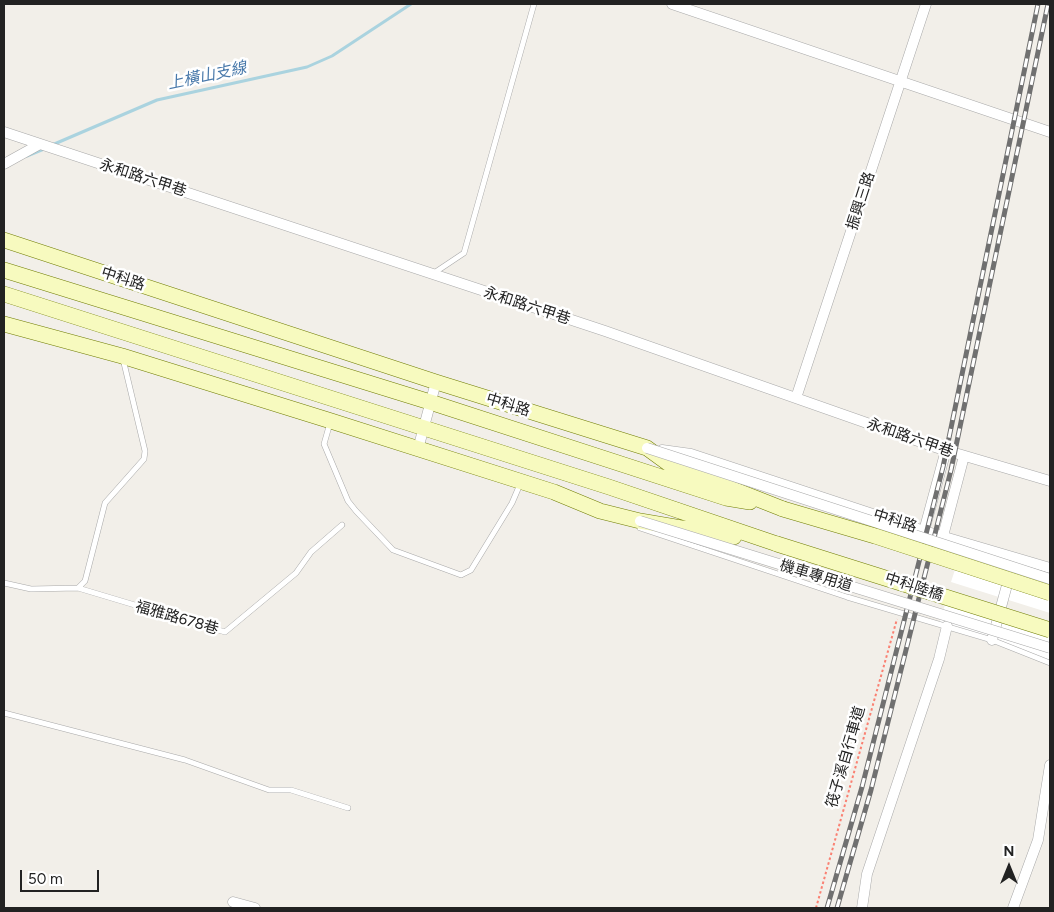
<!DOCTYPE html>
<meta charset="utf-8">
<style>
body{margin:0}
#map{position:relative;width:1054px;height:912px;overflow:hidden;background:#f2efe9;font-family:Figtree,sans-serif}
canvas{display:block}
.frame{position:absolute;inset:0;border:5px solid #222;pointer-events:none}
.north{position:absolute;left:984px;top:842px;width:50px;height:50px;-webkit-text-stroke:4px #fff;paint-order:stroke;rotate:0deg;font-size:14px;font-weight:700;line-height:20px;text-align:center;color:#222}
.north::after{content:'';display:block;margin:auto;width:18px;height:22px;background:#222;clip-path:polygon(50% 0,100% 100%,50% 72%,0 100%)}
.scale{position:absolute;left:20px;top:870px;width:79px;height:22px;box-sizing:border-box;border:2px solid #222;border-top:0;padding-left:6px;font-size:15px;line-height:18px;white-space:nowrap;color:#222;-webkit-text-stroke:4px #fff;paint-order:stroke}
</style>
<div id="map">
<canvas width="1054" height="912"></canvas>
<div class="frame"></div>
<div class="north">N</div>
<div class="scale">50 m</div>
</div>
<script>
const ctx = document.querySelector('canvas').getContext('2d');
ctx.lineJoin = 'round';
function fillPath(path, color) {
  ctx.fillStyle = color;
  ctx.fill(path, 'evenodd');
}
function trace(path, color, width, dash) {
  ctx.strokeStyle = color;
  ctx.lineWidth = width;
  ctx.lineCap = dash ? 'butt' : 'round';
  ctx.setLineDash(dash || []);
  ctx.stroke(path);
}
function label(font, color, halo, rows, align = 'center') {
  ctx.font = font + ' Figtree,"Noto Sans TC",sans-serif';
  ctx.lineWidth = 5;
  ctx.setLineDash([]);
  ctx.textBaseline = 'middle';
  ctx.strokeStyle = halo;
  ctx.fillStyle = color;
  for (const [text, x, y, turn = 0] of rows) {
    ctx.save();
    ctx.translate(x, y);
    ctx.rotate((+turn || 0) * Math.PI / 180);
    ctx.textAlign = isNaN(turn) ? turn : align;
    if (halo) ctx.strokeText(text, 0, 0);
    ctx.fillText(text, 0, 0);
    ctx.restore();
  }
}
fillPath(new Path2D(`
 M 963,545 L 1050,573 L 1050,613 L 951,582 Z
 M 950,590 L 1050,622 L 1050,662 L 938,626 Z`), '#fff');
trace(new Path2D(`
 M 52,145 L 157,100 L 307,67 L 332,56 L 411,4
 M 27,156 L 44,149`), '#aad3df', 3);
const lane = new Path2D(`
 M 434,273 L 464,253 L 534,4
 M 330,423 L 324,444 L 348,501 L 356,511 L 393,550 L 461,575 L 471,570 L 512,503 L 521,482
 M 640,528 L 847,597 L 992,640 L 1050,663
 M 4,583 L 31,589 L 78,588 L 225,632 L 296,573 L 311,552 L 342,525
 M 78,588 L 85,581 L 105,503 L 144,459 L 145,451 L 123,359
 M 4,713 L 185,760 L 269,790 L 291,790 L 348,808`);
const street = new Path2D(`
 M 672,4 L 1050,132
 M 4,132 L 605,331 L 938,448 L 1050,481
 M 4,164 L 40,144
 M 796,398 L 926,4
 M 418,449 L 436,382
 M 662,450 L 691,454 L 924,531 L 1050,568
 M 924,531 L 946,450
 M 943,536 L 964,456
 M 992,640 L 1010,574
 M 233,902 L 255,908
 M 862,908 L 867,874 L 939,659 L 947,626
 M 1013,908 L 1038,840 L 1050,765`);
const secondary = new Path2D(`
 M 4,240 L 436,382 L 647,448 L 669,464 L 783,509
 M 4,270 L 430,402 L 726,498 L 750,502
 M 4,294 L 609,487 L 777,544
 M 4,324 L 122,356 L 331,421 L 554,492 L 600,511 L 640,521 L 734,537`);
trace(lane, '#a9a9a9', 6);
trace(street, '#a9a9a9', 11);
trace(secondary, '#707d05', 16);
trace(new Path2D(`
 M 816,908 L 897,619`), '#fa8072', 2, [2.5, 2.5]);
trace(lane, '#fff', 5);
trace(street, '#fff', 10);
trace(secondary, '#f7fabf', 15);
const rail = new Path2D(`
 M 827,908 L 862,787 L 943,467 L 1038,4
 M 837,908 L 871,790 L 951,470 L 1048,4`);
trace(rail, '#707070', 5);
trace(rail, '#fff', 3, [9]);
const streetBridge = new Path2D(`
 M 647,448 L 1050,579
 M 640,521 L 1050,648`);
const secondaryBridge = new Path2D(`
 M 783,509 L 875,536 L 1050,593
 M 777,544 L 1050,630`);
trace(streetBridge, '#a9a9a9', 11, []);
trace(secondaryBridge, '#707d05', 16, []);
trace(streetBridge, '#fff', 10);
trace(secondaryBridge, '#f7fabf', 15);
label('15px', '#222', '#fff', [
 ["永和路六甲巷",143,178,18],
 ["振興三路",861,201,-72],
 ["中科路",123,279,18],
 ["永和路六甲巷",527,306,18],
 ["中科路",508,405,17],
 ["永和路六甲巷",910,438,19],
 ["中科路",895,521,18],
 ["機車專用道",816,576,17],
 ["中科陸橋",914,587,18],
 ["福雅路678巷",177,618,16],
 ["筏子溪自行車道",846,757,-74]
]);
label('italic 16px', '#4a7aab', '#fff', [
 ["上橫山支線",207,76,-12]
]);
</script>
